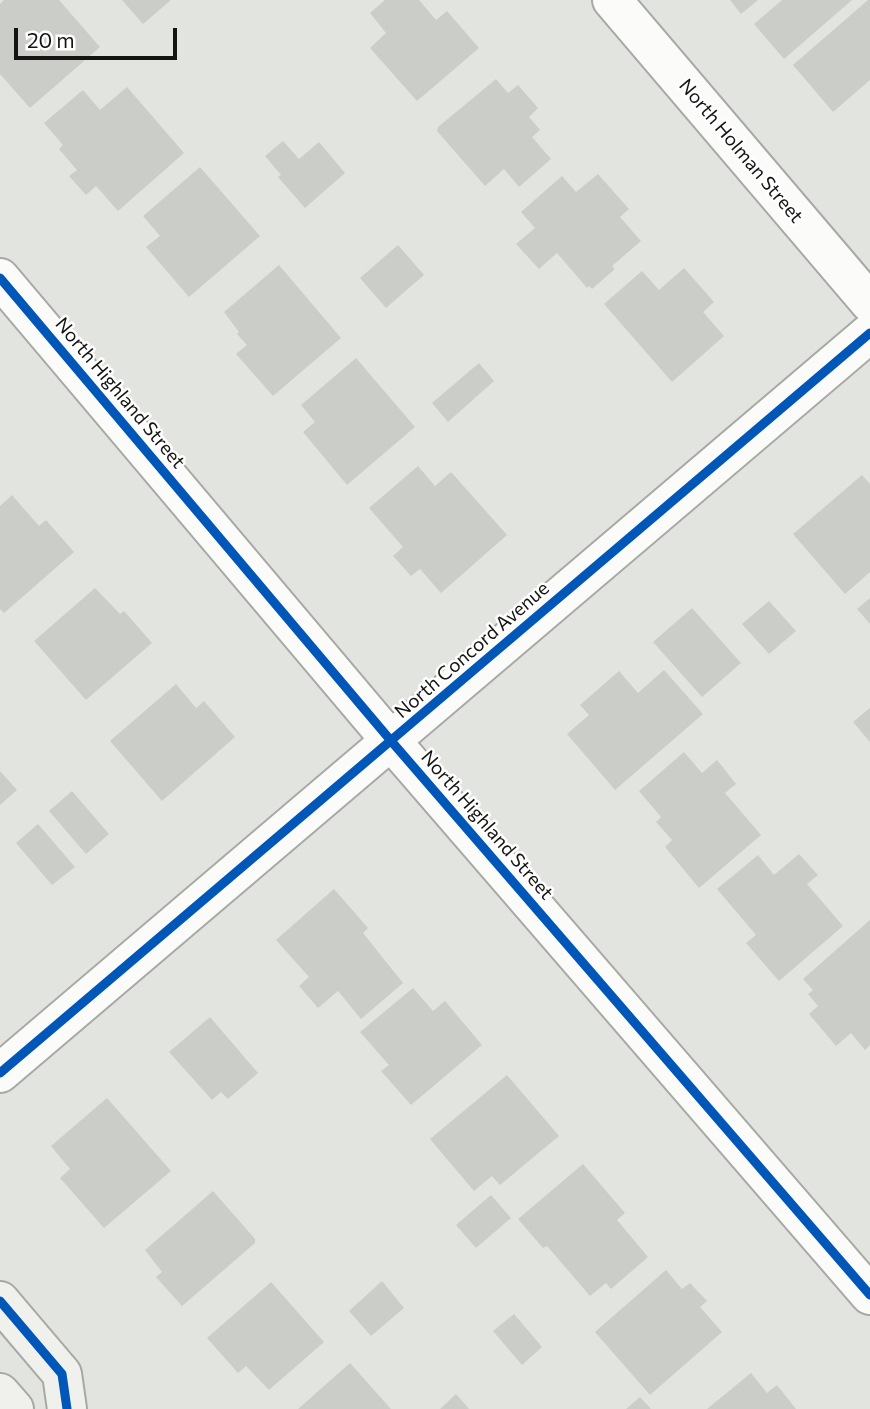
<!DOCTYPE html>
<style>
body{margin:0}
#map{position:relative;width:870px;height:1409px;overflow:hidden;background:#e2e4df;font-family:Commissioner,sans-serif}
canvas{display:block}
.scale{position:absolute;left:14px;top:28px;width:163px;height:32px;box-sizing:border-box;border:4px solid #141512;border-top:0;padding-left:9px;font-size:21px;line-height:24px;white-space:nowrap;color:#141512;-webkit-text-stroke:5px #fff;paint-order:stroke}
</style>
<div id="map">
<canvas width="870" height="1409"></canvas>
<div class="scale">20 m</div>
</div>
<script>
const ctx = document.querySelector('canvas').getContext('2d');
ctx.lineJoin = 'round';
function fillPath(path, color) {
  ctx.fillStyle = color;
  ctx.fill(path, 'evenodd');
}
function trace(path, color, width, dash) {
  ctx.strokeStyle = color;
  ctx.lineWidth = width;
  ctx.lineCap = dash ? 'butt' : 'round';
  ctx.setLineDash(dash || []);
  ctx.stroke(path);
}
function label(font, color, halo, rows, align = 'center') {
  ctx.font = font + ' Commissioner,sans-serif';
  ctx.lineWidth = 5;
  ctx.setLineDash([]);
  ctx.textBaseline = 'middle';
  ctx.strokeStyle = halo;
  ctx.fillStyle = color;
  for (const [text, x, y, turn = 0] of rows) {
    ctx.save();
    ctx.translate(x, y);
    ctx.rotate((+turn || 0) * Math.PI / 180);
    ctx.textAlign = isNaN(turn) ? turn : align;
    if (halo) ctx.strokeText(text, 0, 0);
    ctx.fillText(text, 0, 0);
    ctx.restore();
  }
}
fillPath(new Path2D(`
 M 4,0 L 59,0 L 100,47 L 30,108 L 0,74 L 0,4 Z
 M 122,0 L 171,0 L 143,24 Z
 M 385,0 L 419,0 L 436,20 L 447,11 L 479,48 L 417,101 L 370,48 L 386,33 L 370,13 Z
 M 730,0 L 758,0 L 741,14 Z
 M 782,0 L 852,0 L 784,59 L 754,24 Z
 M 868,0 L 870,0 L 870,80 L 833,112 L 793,65 Z
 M 496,79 L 508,93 L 518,85 L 538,108 L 529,117 L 540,130 L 532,137 L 551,159 L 519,187 L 504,169 L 485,186 L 437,131 L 438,127 Z
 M 127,87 L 184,153 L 118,211 L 96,186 L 86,195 L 69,176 L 77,170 L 59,149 L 63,145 L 44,123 L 83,90 L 100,110 Z
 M 283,141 L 299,159 L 319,142 L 345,173 L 305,208 L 278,177 L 281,175 L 265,156 Z
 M 200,167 L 260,236 L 189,297 L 146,247 L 160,236 L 143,216 Z
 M 598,174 L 629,209 L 620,217 L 641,241 L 612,266 L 615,269 L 592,289 L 589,286 L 587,288 L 557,253 L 539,269 L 516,244 L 535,228 L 521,212 L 562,176 L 576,192 Z
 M 398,245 L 424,275 L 386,308 L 360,278 Z
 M 279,265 L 341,338 L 273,396 L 236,354 L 247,345 L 237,334 L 239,332 L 224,312 Z
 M 684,268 L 714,302 L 703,312 L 724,336 L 672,382 L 604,304 L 642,271 L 659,290 Z
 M 356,358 L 415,427 L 347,485 L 303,432 L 315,422 L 301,405 Z
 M 479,363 L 494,381 L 448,422 L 432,403 Z
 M 418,466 L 435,486 L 451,472 L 507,535 L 441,593 L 420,569 L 411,576 L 393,556 L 403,547 L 369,508 Z
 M 862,475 L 870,484 L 870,572 L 845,594 L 793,534 Z
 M 12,495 L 39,526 L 46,520 L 74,552 L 4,613 L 0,609 L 0,506 Z
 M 95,588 L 120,614 L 124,611 L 152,643 L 86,700 L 34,641 Z
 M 870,598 L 870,624 L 857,609 Z
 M 769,601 L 796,631 L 769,654 L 742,624 Z
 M 692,608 L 741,663 L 702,697 L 653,642 Z
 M 664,670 L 703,714 L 615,790 L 567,734 L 589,715 L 580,705 L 619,671 L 638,693 Z
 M 176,684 L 196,708 L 204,701 L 235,737 L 162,801 L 110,741 Z
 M 870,708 L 870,742 L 853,722 Z
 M 684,752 L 702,773 L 717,760 L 736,784 L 725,793 L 761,835 L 699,888 L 665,847 L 672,840 L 656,822 L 661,817 L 639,791 Z
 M 0,771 L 17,790 L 0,805 Z
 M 72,791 L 109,834 L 86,854 L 49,811 Z
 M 38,824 L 75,867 L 52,885 L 16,843 Z
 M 799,854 L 818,875 L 807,884 L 843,926 L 779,981 L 746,943 L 756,935 L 717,889 L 758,855 L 774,875 Z
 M 334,889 L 368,928 L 363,933 L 403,983 L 361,1019 L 338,991 L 318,1008 L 299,986 L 309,977 L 276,940 Z
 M 870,920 L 870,1045 L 865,1050 L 851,1033 L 836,1046 L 809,1014 L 818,1006 L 808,994 L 813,990 L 803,979 Z
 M 413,988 L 433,1011 L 445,1001 L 482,1045 L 411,1105 L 381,1071 L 389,1065 L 360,1032 Z
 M 210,1017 L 258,1073 L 228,1099 L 221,1092 L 212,1100 L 169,1052 Z
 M 507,1075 L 559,1136 L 500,1185 L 492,1176 L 474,1191 L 430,1139 Z
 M 107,1098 L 171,1171 L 104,1228 L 60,1178 L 70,1169 L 51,1146 Z
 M 583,1164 L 625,1213 L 617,1220 L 648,1257 L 611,1289 L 606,1283 L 590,1296 L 547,1246 L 543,1248 L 518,1219 Z
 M 213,1191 L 255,1239 L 255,1243 L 182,1306 L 156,1277 L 162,1272 L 145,1250 Z
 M 491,1195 L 511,1218 L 476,1248 L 456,1225 Z
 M 666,1270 L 682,1289 L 690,1283 L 707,1301 L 700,1307 L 722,1332 L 650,1395 L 595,1332 Z
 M 382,1281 L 404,1308 L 371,1336 L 349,1311 Z
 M 271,1282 L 324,1342 L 269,1390 L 246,1366 L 238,1373 L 207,1338 Z
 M 514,1314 L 542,1347 L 522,1365 L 493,1331 Z
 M 350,1363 L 391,1409 L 298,1409 Z
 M 751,1373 L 767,1393 L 777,1385 L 796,1409 L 707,1409 Z
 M 456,1394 L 469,1409 L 440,1409 Z
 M 640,1397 L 651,1409 L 626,1409 Z`), '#cbcdc9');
const street = new Path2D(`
 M 612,0 L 870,303
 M 0,278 L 392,742 L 870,1295
 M 0,1073 L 870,333`);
const secondary = new Path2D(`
 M 0,1301 L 62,1374 L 67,1409
 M 0,1393 L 14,1409`);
trace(street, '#a8a9a6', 42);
trace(secondary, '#a8a9a6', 42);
trace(street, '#fbfbfa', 38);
trace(secondary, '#f0f1ed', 38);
trace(new Path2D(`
 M 0,278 L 392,742 L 870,1295
 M 0,1073 L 870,333
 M 0,1301 L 62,1374 L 67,1409`), '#0057b8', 9);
label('19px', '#141512', '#fff', [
 ["North Holman Street",741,151,50],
 ["North Highland Street",120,393,50],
 ["North Concord Avenue",472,650,-41],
 ["North Highland Street",487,825,49]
]);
</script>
